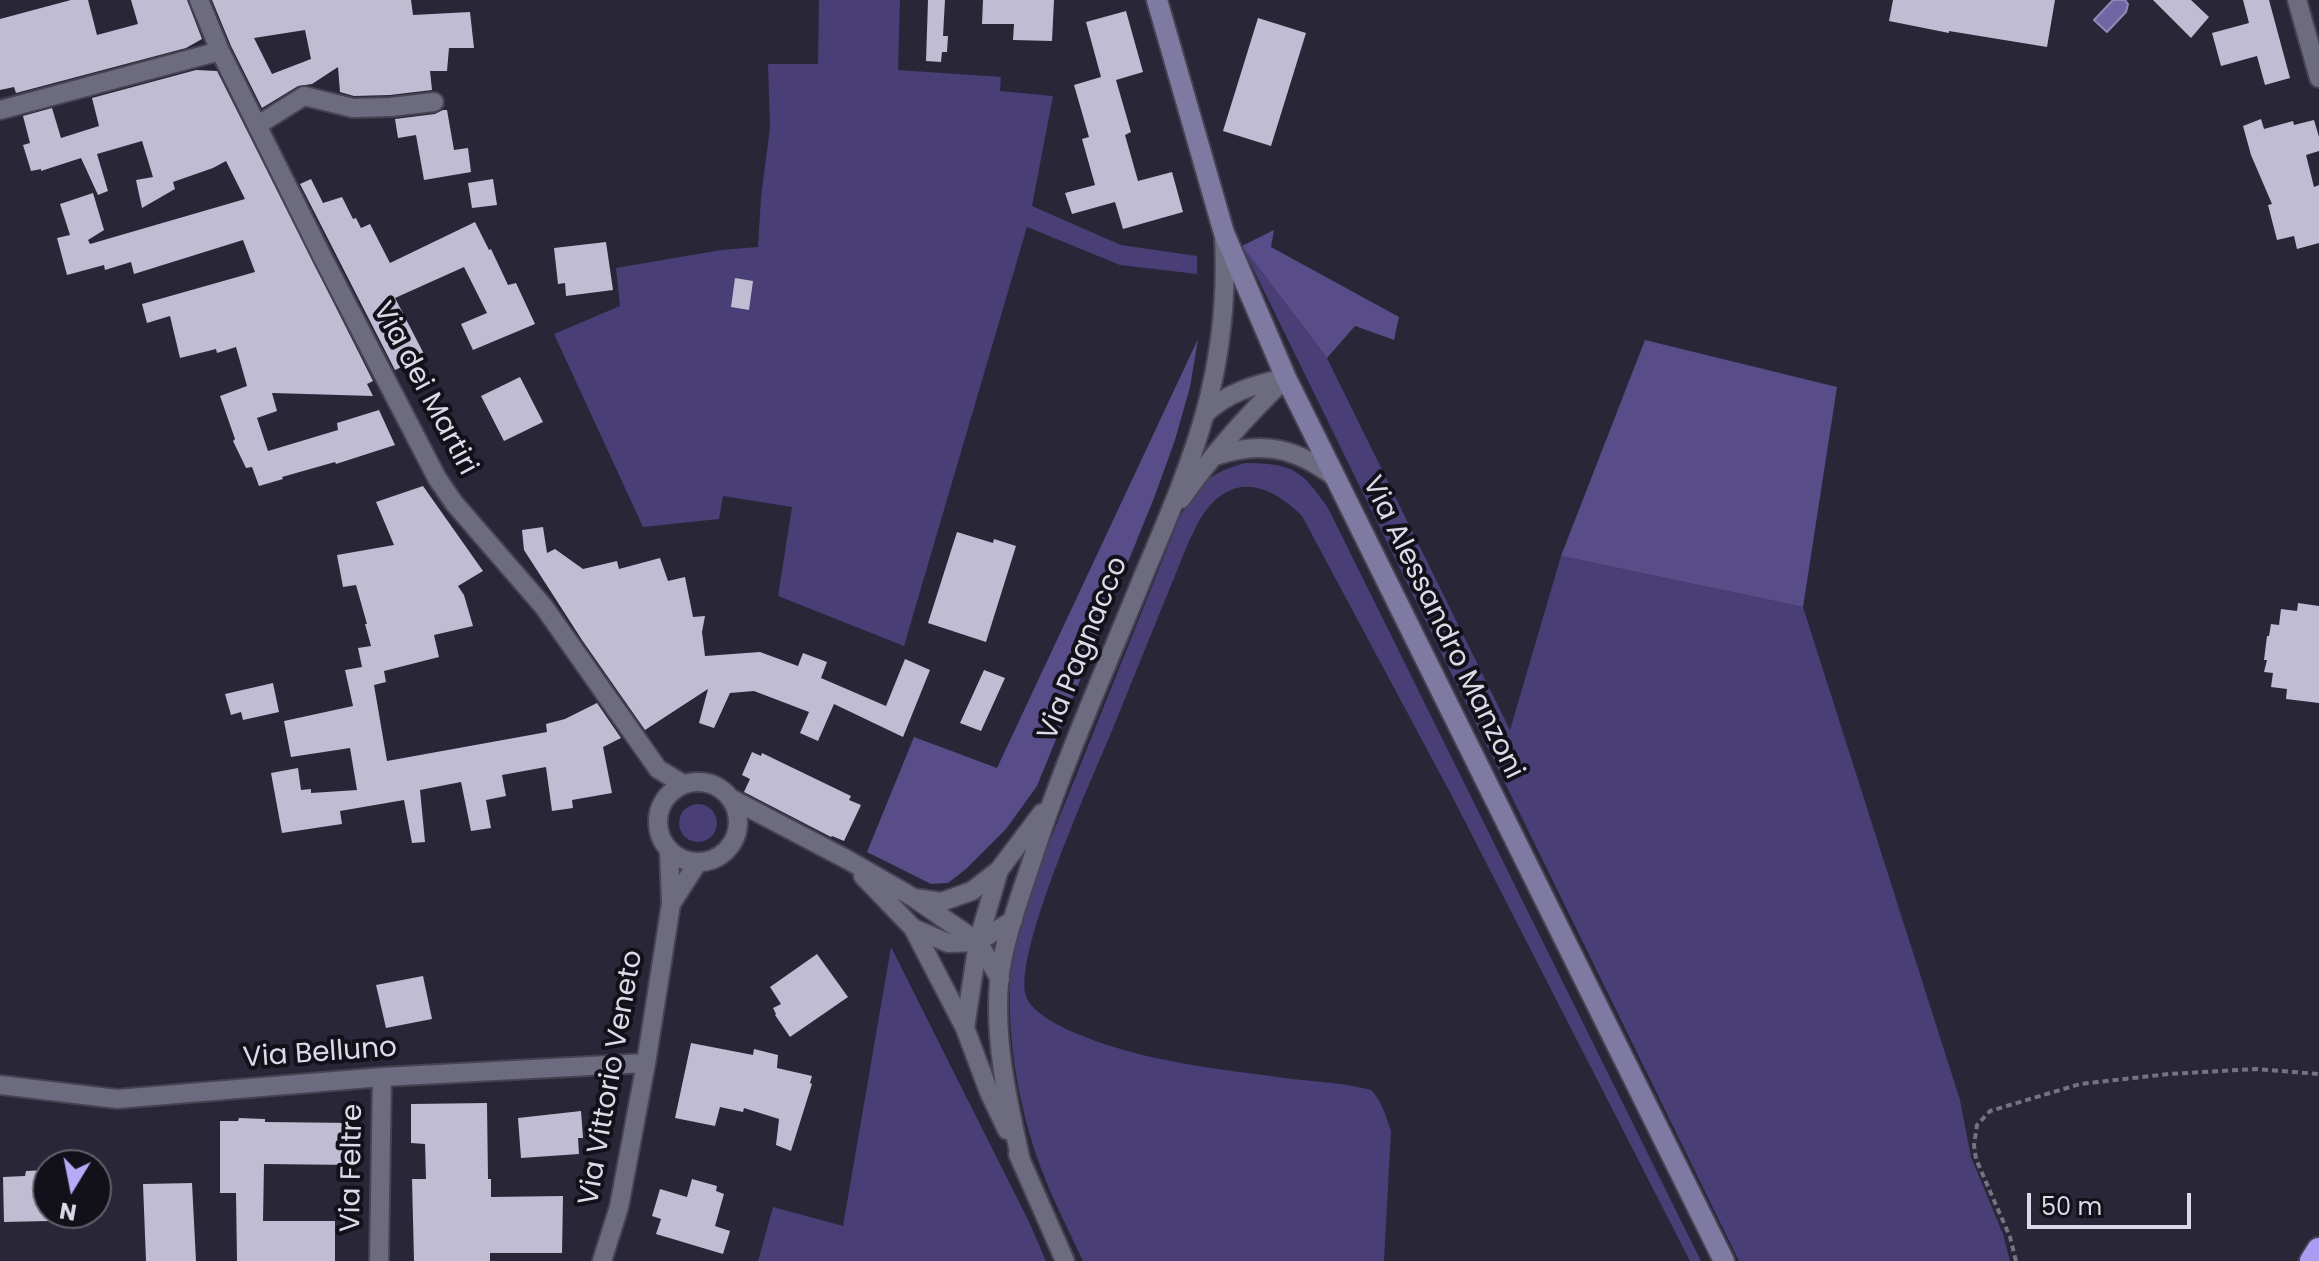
<!DOCTYPE html>
<style>
body{margin:0}
#map{position:relative;width:2319px;height:1261px;overflow:hidden;background:#292638;font-family:Poppins,sans-serif}
canvas{display:block}
.north{position:absolute;left:32px;top:1149px;width:80px;height:80px;box-sizing:border-box;background:#121019;border:2px solid #62616b;border-radius:50%;rotate:190deg;font-size:22px;font-weight:700;line-height:32px;text-align:center;color:#dbdae6}
.north::after{content:'';display:block;margin:auto;width:28px;height:36px;background:#b7abf8;clip-path:polygon(50% 0,100% 100%,50% 72%,0 100%)}
.scale{position:absolute;left:2027px;top:1193px;width:164px;height:36px;box-sizing:border-box;border:4px solid #dbdae6;border-top:0;padding-left:10px;font-size:24px;line-height:28px;white-space:nowrap;color:#dbdae6;-webkit-text-stroke:6px #121019;paint-order:stroke}
</style>
<div id="map">
<canvas width="2319" height="1261"></canvas>
<div class="north">N</div>
<div class="scale">50 m</div>
</div>
<script>
const ctx = document.querySelector('canvas').getContext('2d');
ctx.lineJoin = 'round';
function fillPath(path, color) {
  ctx.fillStyle = color;
  ctx.fill(path, 'evenodd');
}
function trace(path, color, width, dash) {
  ctx.strokeStyle = color;
  ctx.lineWidth = width;
  ctx.lineCap = dash ? 'butt' : 'round';
  ctx.setLineDash(dash || []);
  ctx.stroke(path);
}
function label(font, color, halo, rows, align = 'center') {
  ctx.font = font + ' Poppins,sans-serif';
  ctx.lineWidth = 8;
  ctx.setLineDash([]);
  ctx.textBaseline = 'middle';
  ctx.strokeStyle = halo;
  ctx.fillStyle = color;
  for (const [text, x, y, turn = 0] of rows) {
    ctx.save();
    ctx.translate(x, y);
    ctx.rotate((+turn || 0) * Math.PI / 180);
    ctx.textAlign = isNaN(turn) ? turn : align;
    if (halo) ctx.strokeText(text, 0, 0);
    ctx.fillText(text, 0, 0);
    ctx.restore();
  }
}
fillPath(new Path2D(`
 M 819,0 L 900,0 L 898,70 L 1001,77 L 1000,91 L 1053,96 L 1032,206 L 1121,245 L 1197,256 L 1197,274 L 1120,265 L 1027,227 L 904,646 L 778,596 L 792,507 L 723,496 L 719,519 L 643,527 L 554,334 L 620,306 L 616,268 L 721,250 L 758,247 L 761,197 L 770,128 L 768,64 L 818,64 Z
 M 1242,246 L 1327,358 L 1510,730 L 1561,556 L 1803,607 L 1960,1100 L 1971,1157 L 2003,1234 L 2010,1261 L 1739,1261 Z
 M 1245,463 C 1292,463 1302,470 1328,508 L 1701,1261 L 1690,1261 L 1453,798 L 1302,516 C 1271,485 1234,471 1204,513 C 1198,521 1194,532 1189,541 C 1163,605 1137,669 1111,733 C 1091,781 1013,953 1026,996 C 1031,1012 1059,1026 1073,1032 C 1141,1062 1220,1069 1293,1079 C 1318,1082 1346,1083 1371,1090 C 1382,1101 1386,1117 1391,1131 L 1384,1261 L 1083,1261 C 1069,1231 1054,1202 1042,1171 C 1018,1108 1004,1027 1012,960 C 1016,933 1025,908 1033,883 L 1179,519 C 1197,486 1208,473 1245,463 Z
 M679 823a19 19 0 1 1 38 0a19 19 0 1 1-38 0Z
 M 891,947 L 1030,1224 L 1046,1261 L 758,1261 L 773,1207 L 843,1226 Z`), '#493e75');
fillPath(new Path2D(`
 M 1274,230 L 1271,247 L 1399,317 L 1394,340 L 1355,326 L 1327,358 L 1242,246 Z
 M 1198,339 L 1190,387 L 1175,440 L 1154,498 L 1037,786 L 1006,829 L 966,869 L 948,883 L 931,884 L 867,852 L 914,737 L 997,768 Z
 M 1645,340 L 1837,387 L 1803,607 L 1561,556 Z`), '#584d89');
const water = new Path2D(`
 M 2113,0 L 2125,0 L 2128,4 L 2126,12 L 2107,32 L 2094,20 Z`);
fillPath(water, '#7066a3');
trace(water, '#9089b7', 2);
fillPath(new Path2D(`
 M 71,0 L 88,0 L 97,35 L 138,24 L 131,0 L 187,0 L 202,39 L 186,48 L 16,93 L 14,87 L 0,90 L 0,19 Z
 M 212,0 L 411,0 L 413,15 L 470,12 L 474,48 L 449,48 L 447,71 L 430,71 L 432,90 L 390,95 L 354,96 L 340,92 L 338,67 L 312,84 L 298,86 L 262,108 L 231,46 ZM 305,30 L 311,59 L 272,74 L 254,38 Z
 M 928,0 L 945,0 L 943,36 L 948,36 L 947,52 L 942,52 L 941,62 L 926,61 Z
 M 983,0 L 1054,0 L 1052,41 L 1013,40 L 1014,24 L 982,24 Z
 M 1893,0 L 2055,0 L 2047,47 L 1949,31 L 1949,33 L 1889,21 Z
 M 2153,0 L 2191,0 L 2209,17 L 2191,38 Z
 M 2243,0 L 2269,0 L 2290,78 L 2265,85 L 2257,56 L 2221,66 L 2212,33 L 2249,23 Z
 M 1126,11 L 1143,72 L 1116,80 L 1131,132 L 1125,135 L 1138,181 L 1172,172 L 1183,212 L 1123,229 L 1115,202 L 1072,214 L 1065,193 L 1095,185 L 1082,139 L 1089,137 L 1074,85 L 1101,77 L 1086,22 Z
 M 1258,18 L 1306,33 L 1271,146 L 1223,131 Z
 M 196,70 L 217,71 L 373,381 L 367,384 L 373,396 L 272,393 L 277,411 L 257,418 L 268,451 L 338,430 L 337,423 L 379,410 L 395,445 L 336,464 L 335,462 L 282,477 L 283,479 L 259,486 L 252,467 L 246,468 L 233,441 L 235,439 L 220,396 L 247,386 L 236,347 L 217,353 L 216,349 L 180,358 L 170,316 L 147,323 L 142,304 L 255,272 L 243,240 L 134,274 L 131,262 L 105,270 L 104,265 L 67,275 L 57,238 L 70,235 L 60,204 L 93,193 L 104,230 L 88,240 L 90,244 L 245,199 L 226,161 L 213,168 L 173,182 L 175,189 L 142,208 L 136,180 L 153,177 L 142,141 L 97,154 L 108,191 L 98,195 L 81,158 L 41,171 L 41,169 L 31,171 L 23,145 L 30,143 L 23,116 L 52,108 L 61,138 L 99,126 L 92,98 Z
 M 443,110 L 447,110 L 454,150 L 468,148 L 471,172 L 424,180 L 416,135 L 398,138 L 395,119 L 435,114 Z
 M 2261,119 L 2264,129 L 2293,121 L 2294,125 L 2314,120 L 2319,137 L 2319,151 L 2306,155 L 2314,187 L 2319,185 L 2319,243 L 2297,249 L 2294,236 L 2277,240 L 2268,205 L 2272,204 L 2251,155 L 2243,126 Z
 M 311,179 L 323,203 L 342,197 L 353,219 L 356,218 L 361,228 L 370,224 L 390,263 L 475,222 L 489,250 L 491,249 L 508,285 L 516,283 L 535,324 L 473,350 L 461,324 L 487,313 L 464,267 L 395,298 L 425,356 L 395,370 L 300,184 Z
 M 493,179 L 497,205 L 472,208 L 468,183 Z
 M 606,242 L 613,290 L 566,296 L 565,283 L 558,284 L 554,248 Z
 M 735,278 L 753,281 L 749,310 L 731,307 Z
 M 520,377 L 543,422 L 504,441 L 481,396 Z
 M 423,486 L 483,571 L 458,586 L 464,595 L 473,626 L 434,635 L 439,657 L 384,671 L 386,682 L 374,685 L 387,761 L 547,732 L 546,724 L 565,719 L 597,703 L 621,738 L 603,747 L 612,793 L 572,800 L 573,808 L 552,811 L 546,767 L 502,775 L 506,796 L 486,800 L 491,828 L 471,831 L 461,782 L 420,790 L 425,842 L 412,843 L 404,800 L 340,811 L 342,824 L 282,833 L 271,773 L 298,768 L 301,790 L 311,789 L 311,793 L 357,790 L 350,748 L 291,757 L 284,721 L 353,706 L 345,670 L 362,667 L 358,648 L 371,646 L 365,624 L 367,624 L 356,585 L 343,587 L 337,555 L 394,545 L 376,502 Z
 M 543,527 L 547,553 L 555,549 L 583,569 L 617,561 L 619,569 L 660,558 L 668,581 L 685,577 L 693,617 L 705,616 L 702,632 L 705,656 L 760,652 L 798,666 L 803,653 L 827,662 L 821,678 L 886,706 L 905,659 L 930,670 L 903,737 L 834,704 L 818,741 L 800,733 L 809,712 L 754,691 L 730,693 L 714,728 L 699,723 L 708,689 L 645,730 L 582,640 L 524,550 L 522,530 Z
 M 957,532 L 993,543 L 994,539 L 1016,546 L 986,642 L 928,623 Z
 M 2298,603 L 2319,606 L 2319,703 L 2286,699 L 2287,689 L 2271,687 L 2273,673 L 2264,672 L 2267,660 L 2264,660 L 2267,636 L 2269,636 L 2271,624 L 2279,625 L 2281,609 L 2297,611 Z
 M 984,670 L 1005,678 L 981,731 L 960,723 Z
 M 273,683 L 279,712 L 243,720 L 241,712 L 231,715 L 225,694 Z
 M 752,752 L 761,756 L 762,753 L 851,796 L 849,800 L 861,805 L 844,841 L 832,836 L 831,837 L 744,792 L 750,779 L 742,775 Z
 M 817,954 L 848,997 L 790,1037 L 775,1015 L 776,1014 L 773,1008 L 781,1004 L 770,987 Z
 M 423,976 L 432,1019 L 386,1028 L 376,985 Z
 M 691,1043 L 753,1055 L 754,1049 L 778,1055 L 777,1068 L 812,1076 L 810,1083 L 812,1084 L 791,1151 L 776,1145 L 779,1119 L 744,1108 L 743,1112 L 720,1107 L 715,1126 L 675,1118 Z
 M 487,1103 L 488,1179 L 491,1179 L 491,1197 L 563,1196 L 562,1253 L 490,1253 L 490,1261 L 414,1261 L 412,1179 L 426,1179 L 425,1144 L 411,1143 L 411,1104 Z
 M 581,1111 L 583,1138 L 578,1138 L 579,1154 L 521,1158 L 518,1118 Z
 M 239,1118 L 265,1119 L 265,1122 L 355,1123 L 355,1165 L 264,1164 L 263,1221 L 335,1221 L 335,1261 L 237,1261 L 236,1193 L 220,1193 L 220,1121 L 238,1121 Z
 M 48,1170 L 48,1221 L 4,1222 L 3,1177 L 25,1176 L 26,1171 Z
 M 692,1179 L 717,1186 L 716,1191 L 724,1194 L 715,1226 L 730,1231 L 723,1254 L 656,1234 L 661,1219 L 652,1216 L 660,1189 L 687,1197 Z
 M 192,1183 L 196,1261 L 146,1261 L 143,1184 Z`), '#bfbcd4');
const street = new Path2D(`
 M 199,0 L 220,51 L 323,258 L 437,478 L 454,503 L 544,607 L 658,769 L 683,784
 M 2297,0 L 2319,78
 M 0,110 L 220,51
 M 258,125 L 304,96 L 353,108 L 391,107 L 434,102
 M 1205,414 C 1227,392 1255,385 1284,378
 M 1215,456 C 1263,440 1296,448 1336,478
 M 1181,499 C 1212,455 1247,415 1286,378
 M658 822a40 40 0 1 1 80 0a40 40 0 1 1-80 0Z
 M 730,798 L 848,860 L 914,898 L 941,902 L 972,891 L 999,870 L 1042,813
 M 999,870 L 978,942 L 965,1028 L 989,1092 L 1007,1130
 M 863,876 L 913,928 L 965,1028
 M 917,900 L 978,942 L 1000,979
 M 671,904 L 698,862
 M 913,928 L 948,943 L 978,942 L 1013,920
 M 0,1085 L 117,1099 L 382,1077 L 646,1063
 M 1018,1154 L 1065,1261
 M 1021,1161 C 1008,1102 994,1043 999,982 C 1003,939 1023,889 1036,848 C 1067,754 1108,663 1145,572 C 1167,520 1190,467 1205,413 C 1220,358 1227,297 1224,239
 M 379,1261 L 382,1077
 M 602,1261 L 619,1207 L 646,1063 L 671,904 L 669,850`);
const secondary = new Path2D(`
 M 1157,0 L 1224,233 L 1286,378 L 1724,1261`);
const highway = new Path2D(`
 M 2312,1261 L 2319,1250`);
trace(street, '#464453', 22);
trace(secondary, '#464453', 24);
trace(highway, '#464453', 28);
trace(new Path2D(`
 M 2016,1261 L 2010,1237 L 1976,1159 L 1974,1145 L 1977,1125 L 1990,1111 L 2080,1084 L 2169,1074 L 2255,1069 L 2319,1074`), '#757382', 4, [6, 4]);
trace(street, '#6d6b80', 18);
trace(secondary, '#7f7aa2', 20);
trace(highway, '#aa9cf1', 24);
label('28px', '#dbdae6', '#121019', [
 ["Via dei Martiri",424,389,62],
 ["Via Alessandro Manzoni",1442,628,64],
 ["Via Pagnacco",1084,649,-68],
 ["Via Belluno",320,1054,-4],
 ["Via Vittorio Veneto",612,1078,-80],
 ["Via Feltre",353,1168,-89]
]);
</script>
